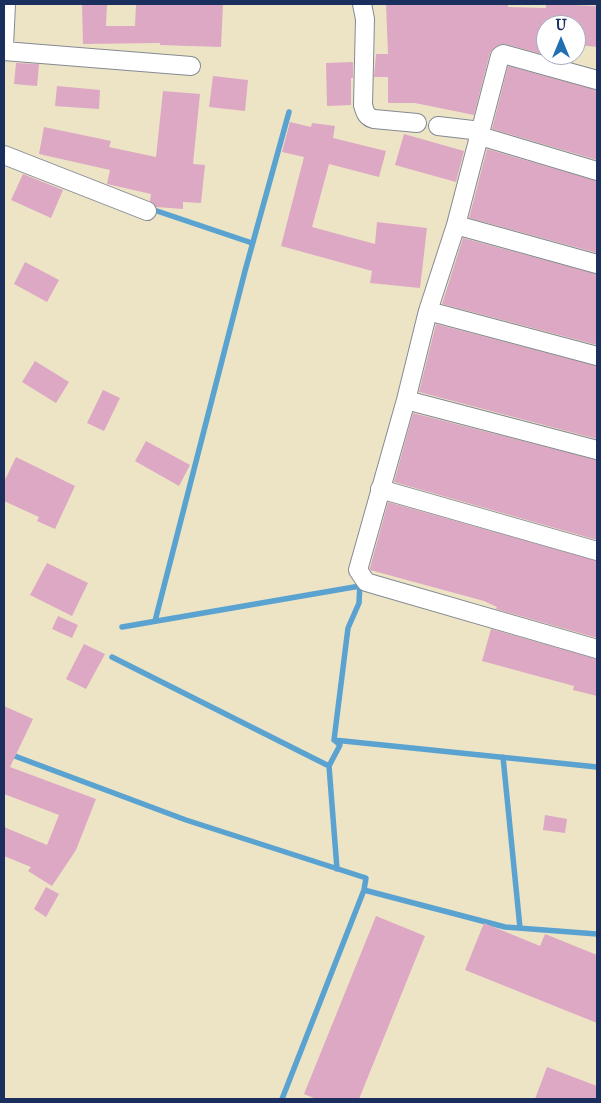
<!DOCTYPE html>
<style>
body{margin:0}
#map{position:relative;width:601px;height:1103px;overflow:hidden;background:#ede4c6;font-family:"IM FELL Great Primer",serif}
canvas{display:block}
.frame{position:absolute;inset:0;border:5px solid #1b2f5e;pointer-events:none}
.north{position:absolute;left:536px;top:15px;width:50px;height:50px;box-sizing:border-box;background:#fff;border:1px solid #a4acbf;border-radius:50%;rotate:0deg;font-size:14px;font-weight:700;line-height:20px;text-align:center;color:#1b2f5e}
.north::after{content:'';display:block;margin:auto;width:18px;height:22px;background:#1f6fb2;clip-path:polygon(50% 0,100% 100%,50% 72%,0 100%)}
</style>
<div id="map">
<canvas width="601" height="1103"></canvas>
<div class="frame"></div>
<div class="north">U</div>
</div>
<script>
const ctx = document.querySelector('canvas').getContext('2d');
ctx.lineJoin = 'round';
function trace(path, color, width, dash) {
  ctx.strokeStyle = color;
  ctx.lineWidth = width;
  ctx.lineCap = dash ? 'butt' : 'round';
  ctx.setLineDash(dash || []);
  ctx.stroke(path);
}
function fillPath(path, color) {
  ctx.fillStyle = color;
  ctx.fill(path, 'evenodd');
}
trace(new Path2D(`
 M 157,211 L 252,243
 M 155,621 L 245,271 L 289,112
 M 122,627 L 360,586
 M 112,657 L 329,766
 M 334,740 L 597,767
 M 4,752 L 186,820 L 366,878 L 364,890 L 505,927 L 597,934
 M 503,757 L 520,928
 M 337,869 L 329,766 L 340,745 L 334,740 L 348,628 L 359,603 L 360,582
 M 282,1099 L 364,890`), '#5aa3d1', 5.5);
fillPath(new Path2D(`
 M 82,4 L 107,4 L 106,26 L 135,26 L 136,4 L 223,4 L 221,47 L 160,45 L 160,43 L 83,44 Z
 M 386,4 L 508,5 L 508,7 L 546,8 L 546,4 L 597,6 L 597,47 L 579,45 L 579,43 L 576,43 L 576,25 L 546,25 L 546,55 L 505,44 L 501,44 L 494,48 L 490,53 L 474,115 L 415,103 L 388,103 L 388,77 L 374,77 L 376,54 L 388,54 Z
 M 353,62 L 353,78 L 351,78 L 351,105 L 327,106 L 326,63 Z
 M 16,63 L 39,64 L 37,86 L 14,84 Z
 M 508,66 L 597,90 L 597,160 L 492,129 Z
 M 213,76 L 248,80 L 245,111 L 209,107 Z
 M 57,86 L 100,90 L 99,109 L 55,106 Z
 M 163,91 L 200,94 L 193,164 L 205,165 L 201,203 L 183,202 L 183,209 L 156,207 L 150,201 L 151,194 L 107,184 L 110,170 L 39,154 L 44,127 L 111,141 L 109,147 L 156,157 Z
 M 290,122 L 311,127 L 312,123 L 335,126 L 333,138 L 386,151 L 379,177 L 329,164 L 312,227 L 375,244 L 377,222 L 427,228 L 420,288 L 370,283 L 372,271 L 281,246 L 304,157 L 282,152 Z
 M 404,134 L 464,151 L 456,182 L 395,165 Z
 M 487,149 L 597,181 L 597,253 L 469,218 Z
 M 23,174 L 63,190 L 51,218 L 11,200 Z
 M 463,238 L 597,274 L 597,345 L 442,304 Z
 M 25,262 L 59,280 L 47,302 L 14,284 Z
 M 436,324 L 597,366 L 597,439 L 419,392 Z
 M 35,361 L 69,382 L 56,403 L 22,382 Z
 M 103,390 L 120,398 L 104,431 L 87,423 Z
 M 413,413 L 597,460 L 597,540 L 394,482 Z
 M 146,441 L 190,465 L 179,486 L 135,461 Z
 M 16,457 L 75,486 L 55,529 L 37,521 L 39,517 L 4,501 L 4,482 Z
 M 388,502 L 597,561 L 597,638 L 496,609 L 497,607 L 484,601 L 370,570 L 370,568 Z
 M 47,563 L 88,583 L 72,616 L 30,595 Z
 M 58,616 L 78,625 L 72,638 L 52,629 Z
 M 491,629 L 597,659 L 597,696 L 573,690 L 574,686 L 482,661 Z
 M 84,644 L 105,654 L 86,689 L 66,679 Z
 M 4,706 L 33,719 L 10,767 L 96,799 L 76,850 L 52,886 L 28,871 L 31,867 L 4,856 L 4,827 L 47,845 L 59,815 L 4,794 Z
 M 545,815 L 567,819 L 565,833 L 543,830 Z
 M 46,887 L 59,894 L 46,917 L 34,909 Z
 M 376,916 L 425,936 L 359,1099 L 316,1099 L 304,1094 Z
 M 484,923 L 540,946 L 545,934 L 597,955 L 597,1023 L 465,970 Z
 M 547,1067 L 597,1086 L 597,1099 L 535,1099 Z`), '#dca8c3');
const street = new Path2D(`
 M 362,4 L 365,19 L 363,105 C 365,112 366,117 374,119 L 417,123
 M 4,46 L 6,4
 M 4,51 L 191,66
 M 597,80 L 503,54 L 500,56 L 456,225 L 428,311 L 406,400 L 358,570 L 366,582 L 376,585 L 597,649
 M 438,126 L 481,131
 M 480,136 L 597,171
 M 4,155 L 147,211
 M 456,225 L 597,264
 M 428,311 L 597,356
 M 406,400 L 597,450
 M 380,489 L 597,551`);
trace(street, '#848a92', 20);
trace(street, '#fff', 18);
</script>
